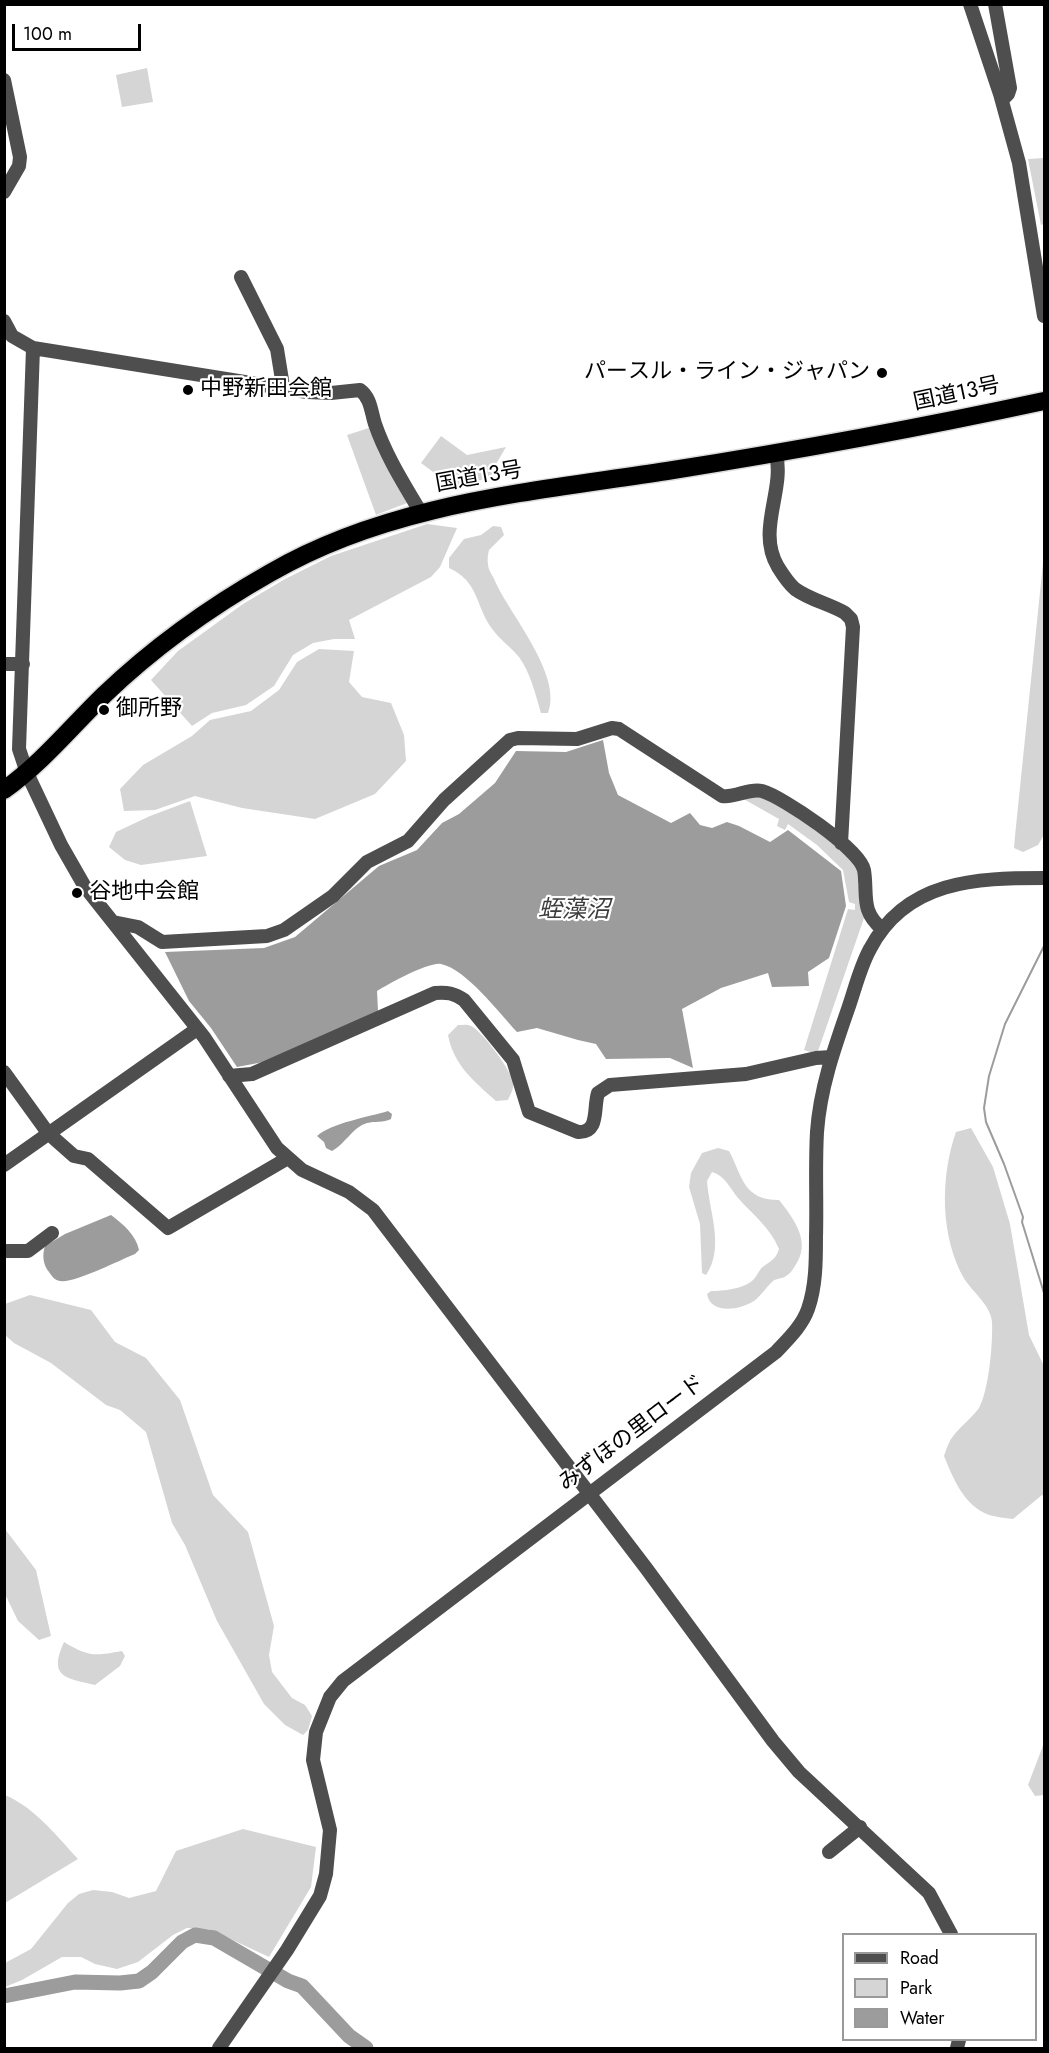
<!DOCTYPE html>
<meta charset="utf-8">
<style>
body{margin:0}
#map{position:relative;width:1049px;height:2053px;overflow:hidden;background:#fff;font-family:Jost,sans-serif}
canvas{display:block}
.frame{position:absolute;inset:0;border:6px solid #000;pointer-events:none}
.legend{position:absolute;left:842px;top:1933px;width:195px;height:108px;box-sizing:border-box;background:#fff;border:2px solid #999;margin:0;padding:8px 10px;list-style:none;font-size:18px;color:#000}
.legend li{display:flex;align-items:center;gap:12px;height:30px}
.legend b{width:30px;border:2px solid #999}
.scale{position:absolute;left:12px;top:24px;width:129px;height:27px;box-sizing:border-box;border:3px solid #000;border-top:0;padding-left:8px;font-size:18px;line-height:21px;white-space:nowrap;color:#000;-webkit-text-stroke:4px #fff;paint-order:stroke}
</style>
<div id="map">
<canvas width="1049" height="2053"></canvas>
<div class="frame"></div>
<ul class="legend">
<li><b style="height:8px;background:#4e4e4e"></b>Road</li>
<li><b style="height:16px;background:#d5d5d5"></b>Park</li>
<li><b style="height:16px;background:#9c9c9c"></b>Water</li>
</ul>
<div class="scale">100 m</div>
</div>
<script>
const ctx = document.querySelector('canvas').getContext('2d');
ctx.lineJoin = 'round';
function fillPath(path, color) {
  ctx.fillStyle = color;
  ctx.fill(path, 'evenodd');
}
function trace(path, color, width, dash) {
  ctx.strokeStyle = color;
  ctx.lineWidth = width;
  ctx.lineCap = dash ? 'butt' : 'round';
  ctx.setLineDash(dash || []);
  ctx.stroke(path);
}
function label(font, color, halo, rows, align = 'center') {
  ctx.font = font + ' Jost,"Noto Sans JP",sans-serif';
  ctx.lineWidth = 4.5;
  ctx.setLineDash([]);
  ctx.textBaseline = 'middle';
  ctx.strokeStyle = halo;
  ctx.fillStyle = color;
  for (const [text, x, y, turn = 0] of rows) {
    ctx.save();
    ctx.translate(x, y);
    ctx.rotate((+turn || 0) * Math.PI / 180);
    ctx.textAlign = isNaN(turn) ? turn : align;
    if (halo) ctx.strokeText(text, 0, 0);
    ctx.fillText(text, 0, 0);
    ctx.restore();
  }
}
fillPath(new Path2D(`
 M 147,68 L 153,102 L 122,107 L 116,75 Z
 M 1044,158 L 1044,224 L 1041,225 L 1028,159 Z
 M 369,428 L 380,455 L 407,503 L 376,515 L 347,435 Z
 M 441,436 L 467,455 L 506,447 L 496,464 L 495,475 L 456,489 L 421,463 Z
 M 427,524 L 457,528 L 440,567 L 431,577 L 349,620 L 355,639 L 334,639 L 313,643 L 293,655 L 274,686 L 246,705 L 212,713 L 192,726 L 151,680 L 178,651 L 243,604 L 285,579 L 331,556 Z
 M 493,526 L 501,527 L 504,535 L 489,550 C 488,554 487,560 488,564 C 488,570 493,576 495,581 C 510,615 563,675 548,713 L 541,713 C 535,693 531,674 519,657 C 511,647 500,640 493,630 C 475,607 480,582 449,568 L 449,558 L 464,539 L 481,535 Z
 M 1044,553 L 1044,835 L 1038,845 L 1023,852 L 1014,848 L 1015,836 Z
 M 319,649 L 354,651 L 349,682 L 362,697 L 391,703 L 404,735 L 406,761 L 375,794 L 315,819 L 242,808 L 195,796 L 155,810 L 124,811 L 120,789 L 143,765 L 192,736 L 210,720 L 251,711 L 279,690 L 297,662 Z
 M 756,794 L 805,818 L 860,868 L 857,872 L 860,899 L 865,913 L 863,921 L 817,1054 L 804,1050 L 848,909 L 855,910 L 855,904 L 849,902 L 843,870 L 817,845 L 788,824 L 785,830 L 777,826 L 779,819 L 740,797 Z
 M 190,801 L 207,856 L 141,865 L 125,860 L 109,847 L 116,832 L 150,816 Z
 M 458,1025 C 462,1025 468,1024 471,1026 C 482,1031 511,1070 513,1082 C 514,1089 511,1093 508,1100 L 496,1101 C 474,1081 454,1066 448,1035 Z
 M 971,1128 L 993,1167 L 1010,1224 L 1029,1335 L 1044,1366 L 1044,1496 L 1042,1495 L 1013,1519 C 1005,1518 996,1517 989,1515 C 964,1506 953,1478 944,1456 C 946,1450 948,1444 951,1439 C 959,1427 971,1419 979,1408 C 989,1390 993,1342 992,1322 C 991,1306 973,1292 965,1280 C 940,1238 940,1177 956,1132 Z
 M 718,1148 L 729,1151 C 743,1177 743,1200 779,1200 C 794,1219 812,1242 795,1266 C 793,1269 790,1274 786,1276 C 782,1279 777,1278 773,1281 C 766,1287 761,1296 754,1301 C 740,1310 711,1315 707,1294 L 711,1291 C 723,1291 742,1289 752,1281 C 757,1277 759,1269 764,1266 C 772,1260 776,1259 779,1249 C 770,1227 753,1215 738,1198 C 730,1188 725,1176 712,1172 L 707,1181 C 709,1211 725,1248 706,1275 L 702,1273 L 700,1224 L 689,1187 L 691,1173 L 702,1153 Z
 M 30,1295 L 91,1310 L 115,1342 L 146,1358 L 180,1400 L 213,1495 L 248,1532 L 274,1626 L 269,1655 L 272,1672 L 292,1698 L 305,1705 L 312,1716 L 308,1730 L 303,1735 L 285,1725 L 264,1704 L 217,1621 L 185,1545 L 172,1523 L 146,1432 L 120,1410 L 106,1405 L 51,1363 L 14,1343 L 5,1335 L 5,1304 Z
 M 5,1529 L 36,1570 L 51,1636 L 39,1640 L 18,1621 L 5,1594 Z
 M 64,1642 C 89,1657 94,1656 122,1651 L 125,1656 L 120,1666 L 95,1685 C 65,1678 48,1677 64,1642 Z
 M 1044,1743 L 1044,1795 L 1035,1796 L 1028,1785 Z
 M 5,1795 C 35,1808 56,1835 78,1859 L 5,1903 Z
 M 243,1829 L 316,1847 L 311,1887 L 269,1957 L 209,1929 L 187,1928 L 173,1935 L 138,1962 L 117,1969 L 95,1964 L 81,1957 L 62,1957 L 22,1980 L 5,1987 L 5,1963 L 31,1949 L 68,1903 L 79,1894 L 93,1890 L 112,1892 L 129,1898 L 156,1891 L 176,1851 Z`), '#d5d5d5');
fillPath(new Path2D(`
 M 603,740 L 609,773 L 618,795 L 671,823 L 690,813 L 700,825 L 712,828 L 727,822 L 739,826 L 770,842 L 788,830 L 841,871 L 846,906 L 829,958 L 808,972 L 809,986 L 772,987 L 768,973 L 721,988 L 682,1009 L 693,1068 L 670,1058 L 606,1059 L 596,1044 L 578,1040 L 537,1028 L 517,1032 C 499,1013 466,969 441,964 C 428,962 389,984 377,991 L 378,1011 L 274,1060 L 237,1067 L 211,1028 L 189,1001 L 165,952 L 264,948 L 295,937 L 379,866 L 417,850 L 442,823 L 459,814 L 495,783 L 516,751 L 566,752 Z
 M 388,1111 L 392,1114 L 391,1119 C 383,1123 375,1121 367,1123 C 353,1127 345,1144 332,1151 L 326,1148 L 324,1142 L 317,1136 C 331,1123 369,1117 388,1111 Z
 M 111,1215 C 123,1224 136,1235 139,1250 L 135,1254 C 120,1260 73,1284 60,1281 C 54,1280 52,1276 49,1272 C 43,1265 42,1255 45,1246 L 65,1234 Z`), '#9c9c9c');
trace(new Path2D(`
 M 1044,946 L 1005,1024 L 989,1076 L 984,1108 L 986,1122 L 1004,1164 L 1023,1217 L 1022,1222 L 1044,1293`), '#9c9c9c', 2);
trace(new Path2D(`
 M 4,1996 L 75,1982 L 120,1983 L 139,1981 L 152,1972 L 182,1942 L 195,1935 L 214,1938 L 288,1981 L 302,1986 L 349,2036 L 366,2048`), '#9c9c9c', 15);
const highway = new Path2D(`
 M 4,790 C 42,763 71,727 104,695 C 154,647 210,607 270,573 C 390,503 532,492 667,471 C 793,451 919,428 1044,401`);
trace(highway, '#dbdbdb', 21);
trace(new Path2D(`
 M 970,4 L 1000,94 L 1019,163 L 1044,316
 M 995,4 L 1010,88 L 1008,94 L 1002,100
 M 4,80 L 20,157 L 19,166 L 4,192
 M 241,277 L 277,349 L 283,386
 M 4,321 L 12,336 L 33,348 L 307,392 L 331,393 L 360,390 C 371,398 371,412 375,424 C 386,456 404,484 421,513
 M 33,348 L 19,749 L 27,773 L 61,845 L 85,887 L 204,1037 L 277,1148 L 302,1170 L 349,1192 L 373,1210 L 646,1568 L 773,1741 L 799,1772 L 929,1893 L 951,1934
 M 776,454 C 785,491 756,530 778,567 C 783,575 788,583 795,589 C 810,600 830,604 845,613 L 851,619 L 853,627 L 841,843
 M 4,664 L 23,664
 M 113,922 L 138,927 L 162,942 L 267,936 L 284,930 L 333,896 L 367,862 L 408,841 L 444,800 L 510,740 L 518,738 L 577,739 L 612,728 L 619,729 L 722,796 C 736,798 748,788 762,791 C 783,797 860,849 864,870 C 868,896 860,910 882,929
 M 4,1072 L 48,1133 L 74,1156 L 88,1159 L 168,1228 L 288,1158
 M 229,1076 L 252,1074 L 435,993 C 447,992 454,993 464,1000 L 513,1060 L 529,1112 L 578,1132 C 600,1133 593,1108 598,1093 L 610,1085 L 746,1074 L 816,1058 L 831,1057
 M 4,1165 L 197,1029
 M 4,1251 L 28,1251 L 52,1233
 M 829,1852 L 860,1827
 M 219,2048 L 287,1950 L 320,1896 L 326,1874 L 330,1830 L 313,1760 L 316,1732 L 330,1697 L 343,1681 L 776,1352 C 788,1339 802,1326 808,1309 C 816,1286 816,1261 816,1237 C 817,1202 815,1167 817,1132 C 820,1089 834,1049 848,1009 C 855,989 860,967 870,949 C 906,880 976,878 1044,878
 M 957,2048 L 959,2040`), '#4e4e4e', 14);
trace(highway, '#000', 18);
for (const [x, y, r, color] of [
 [882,373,6,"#000"],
 [188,390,6,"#000"],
 [104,710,6,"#000"],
 [77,893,6,"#000"]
]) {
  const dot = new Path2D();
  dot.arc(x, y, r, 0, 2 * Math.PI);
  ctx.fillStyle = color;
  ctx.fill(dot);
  trace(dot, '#fff', 2);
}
label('22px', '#000', '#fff', [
 ["パースル・ライン・ジャパン",870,373,"right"],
 ["中野新田会館",200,390],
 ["御所野",116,710],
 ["谷地中会館",89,893]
], 'left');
label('22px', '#000', '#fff', [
 ["国道13号",957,395,-12],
 ["国道13号",479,478,-10],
 ["みずほの里ロード",632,1434,-37]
]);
label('italic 24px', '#3d3d3d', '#fff', [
 ["蛭藻沼",574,911]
]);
</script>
